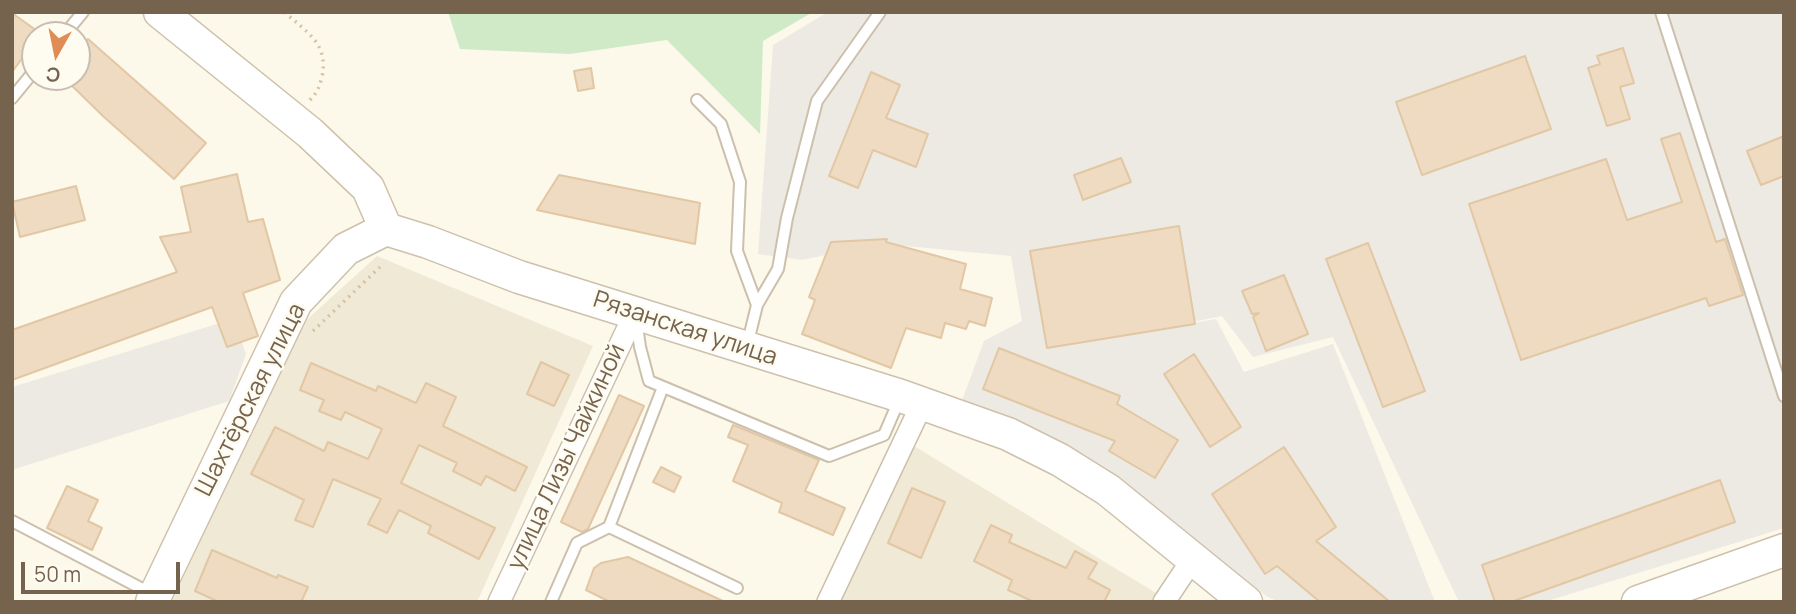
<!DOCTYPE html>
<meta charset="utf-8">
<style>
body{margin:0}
#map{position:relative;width:1796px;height:614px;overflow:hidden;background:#fcf8ea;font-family:Manrope,sans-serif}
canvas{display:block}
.frame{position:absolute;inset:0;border:14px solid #76634e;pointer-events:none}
.north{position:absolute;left:21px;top:21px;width:70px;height:70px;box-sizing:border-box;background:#fefbf1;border:2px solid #c8beb0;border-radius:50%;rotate:189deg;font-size:19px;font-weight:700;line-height:28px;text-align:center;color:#76634e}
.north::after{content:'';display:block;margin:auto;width:24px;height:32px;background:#e08c55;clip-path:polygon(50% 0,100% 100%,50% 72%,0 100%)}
.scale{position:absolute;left:21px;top:562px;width:159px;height:32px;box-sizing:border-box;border:4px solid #76634e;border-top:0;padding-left:9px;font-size:21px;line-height:24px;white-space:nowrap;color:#76634e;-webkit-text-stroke:5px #fefbf1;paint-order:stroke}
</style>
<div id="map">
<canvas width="1796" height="614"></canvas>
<div class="frame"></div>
<div class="north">С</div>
<div class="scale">50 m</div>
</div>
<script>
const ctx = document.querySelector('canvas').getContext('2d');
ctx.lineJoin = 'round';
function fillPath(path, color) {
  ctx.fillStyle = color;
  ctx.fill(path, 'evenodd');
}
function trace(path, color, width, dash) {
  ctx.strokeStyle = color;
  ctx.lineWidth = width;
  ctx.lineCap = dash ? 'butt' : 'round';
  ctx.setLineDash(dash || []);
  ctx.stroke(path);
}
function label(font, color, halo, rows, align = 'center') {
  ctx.font = font + ' Manrope,sans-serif';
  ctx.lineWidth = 5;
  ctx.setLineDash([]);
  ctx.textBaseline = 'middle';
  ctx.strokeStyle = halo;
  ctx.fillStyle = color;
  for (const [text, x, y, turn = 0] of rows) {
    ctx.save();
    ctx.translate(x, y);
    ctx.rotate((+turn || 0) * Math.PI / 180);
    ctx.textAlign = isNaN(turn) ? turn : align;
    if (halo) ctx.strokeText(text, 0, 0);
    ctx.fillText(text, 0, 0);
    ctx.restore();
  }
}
fillPath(new Path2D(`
 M 377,256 L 593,346 L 477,602 L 172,602 L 301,325 Z
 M 909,443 L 1156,593 L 1152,602 L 835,602 Z`), '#f0e9d6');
fillPath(new Path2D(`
 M 828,12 L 1784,12 L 1784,528 L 1544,602 L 1459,602 L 1333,337 L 1253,357 L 1222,316 L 1147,331 L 1216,319 L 1244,372 L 1333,344 L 1435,602 L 1279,602 L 1266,596 L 1117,476 L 961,403 L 984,341 L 1022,321 L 1011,256 L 896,245 L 862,247 L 802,260 L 758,254 L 773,45 Z
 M 233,319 L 246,354 L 229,401 L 12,470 L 12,387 Z`), '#edeae3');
fillPath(new Path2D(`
 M 448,12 L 813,12 L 763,41 L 760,134 L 667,40 L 570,54 L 460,49 Z`), '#d0eac8');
const building = new Path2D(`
 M 12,13 L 40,33 L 35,35 L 35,41 L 12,72 Z
 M 88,39 L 206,143 L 174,179 L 104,117 L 63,77 L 77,77 L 77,51 Z
 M 1623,48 L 1634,83 L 1620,87 L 1630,119 L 1607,126 L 1588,68 L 1600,64 L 1597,56 Z
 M 1525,56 L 1551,129 L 1422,175 L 1396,102 Z
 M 591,68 L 594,88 L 578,91 L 574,71 Z
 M 871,72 L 900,85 L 886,118 L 928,134 L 916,167 L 873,150 L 858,188 L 829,176 Z
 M 1680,133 L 1716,242 L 1725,239 L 1743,295 L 1709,306 L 1706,298 L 1521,360 L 1469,204 L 1606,159 L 1627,220 L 1682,202 L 1661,139 Z
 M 1784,136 L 1784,176 L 1761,185 L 1747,151 Z
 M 1121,158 L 1131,182 L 1083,200 L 1074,175 Z
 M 237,174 L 248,222 L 263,219 L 280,280 L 243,293 L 258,336 L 227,347 L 212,307 L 12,380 L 12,330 L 177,272 L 160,237 L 191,232 L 181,187 Z
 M 559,175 L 700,203 L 695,244 L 537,210 Z
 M 76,186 L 85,220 L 20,237 L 12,202 Z
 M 1179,226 L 1195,324 L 1047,348 L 1030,251 Z
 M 887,239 L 886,242 L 966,264 L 960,289 L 992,298 L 985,326 L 969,321 L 966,329 L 945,323 L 941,338 L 906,328 L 891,368 L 802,334 L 815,300 L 809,297 L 831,242 Z
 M 1368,243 L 1425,391 L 1383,407 L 1326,259 Z
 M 1284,275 L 1308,334 L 1266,351 L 1253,317 L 1259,313 L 1252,314 L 1242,291 Z
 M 999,348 L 1120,396 L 1117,404 L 1178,440 L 1155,478 L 1109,451 L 1115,441 L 983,389 Z
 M 1194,354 L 1241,427 L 1210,447 L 1164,374 Z
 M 541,362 L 569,375 L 554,406 L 527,394 Z
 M 311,363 L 376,391 L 378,386 L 416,403 L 426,383 L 456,397 L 443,426 L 527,467 L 515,491 L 486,476 L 481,485 L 453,471 L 457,463 L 419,445 L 401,483 L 495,528 L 479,559 L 428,533 L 431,526 L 399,510 L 387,533 L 368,524 L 381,499 L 333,479 L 313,527 L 295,520 L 304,500 L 251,474 L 275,427 L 324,451 L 328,442 L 368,459 L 382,429 L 345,412 L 341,420 L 319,411 L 324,400 L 300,390 Z
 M 619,395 L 644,406 L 588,529 L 582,532 L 561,522 Z
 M 733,425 L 819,460 L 805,491 L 845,508 L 833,535 L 779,512 L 782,503 L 733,481 L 748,445 L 728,437 Z
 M 1284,447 L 1336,527 L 1316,541 L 1390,602 L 1320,602 L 1277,566 L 1265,574 L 1212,494 Z
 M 661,467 L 681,477 L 674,492 L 653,482 Z
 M 1720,480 L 1735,522 L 1511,602 L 1495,602 L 1482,565 Z
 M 67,486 L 98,500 L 88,521 L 102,528 L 92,550 L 47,528 Z
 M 912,488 L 945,502 L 921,558 L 888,543 Z
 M 991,525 L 1012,535 L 1009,542 L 1066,568 L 1075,551 L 1097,563 L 1088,578 L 1110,590 L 1104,602 L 1034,602 L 1008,590 L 1012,580 L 974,561 Z
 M 212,550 L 277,578 L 278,575 L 308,587 L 301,602 L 219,602 L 195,591 Z
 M 628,557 L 725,602 L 610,602 L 586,590 L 594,568 L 601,563 Z`);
fillPath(building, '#eedbc1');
trace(building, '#e2c7a4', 2);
const lane = new Path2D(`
 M 1661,12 L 1784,396
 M 64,35 L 83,12
 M 12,98 L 35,70
 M 697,100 L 721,124 L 740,182 L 737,251 L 757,305
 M 636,319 L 640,347 L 649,381 L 829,456 L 884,435 L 900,398
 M 747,346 L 757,305 L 778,269 L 787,218 L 817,101 L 880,12
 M 12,521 L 152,594
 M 609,527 L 737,588
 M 551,602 L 577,543 L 609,527 L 663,387`);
const street = new Path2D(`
 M 499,602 L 635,313
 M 828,602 L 922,404
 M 1164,602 L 1192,560`);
const secondary = new Path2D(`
 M 160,12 L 310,133 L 368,188 L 386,229 L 428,242 L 519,277 L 901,396 L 1008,434 L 1060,460 L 1108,490 L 1246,602
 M 152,602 L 296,302 L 346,249 L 386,229
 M 1638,602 L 1784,550`);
trace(lane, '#ccc0ad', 14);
trace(street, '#ccc0ad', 24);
trace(secondary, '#cec1ac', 35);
trace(new Path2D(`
 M 284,12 C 307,32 329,44 322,77 C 319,88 317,93 309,101
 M 313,331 L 380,267`), '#d6c1a5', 3.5, [2, 5]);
trace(lane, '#fff', 10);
trace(street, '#fff', 21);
trace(secondary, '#fff', 32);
label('24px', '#76634e', '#fefbf1', [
 ["Рязанская улица",685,329,18],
 ["Шахтёрская улица",251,400,-63],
 ["улица Лизы Чайкиной",567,457,-65]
]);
</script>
